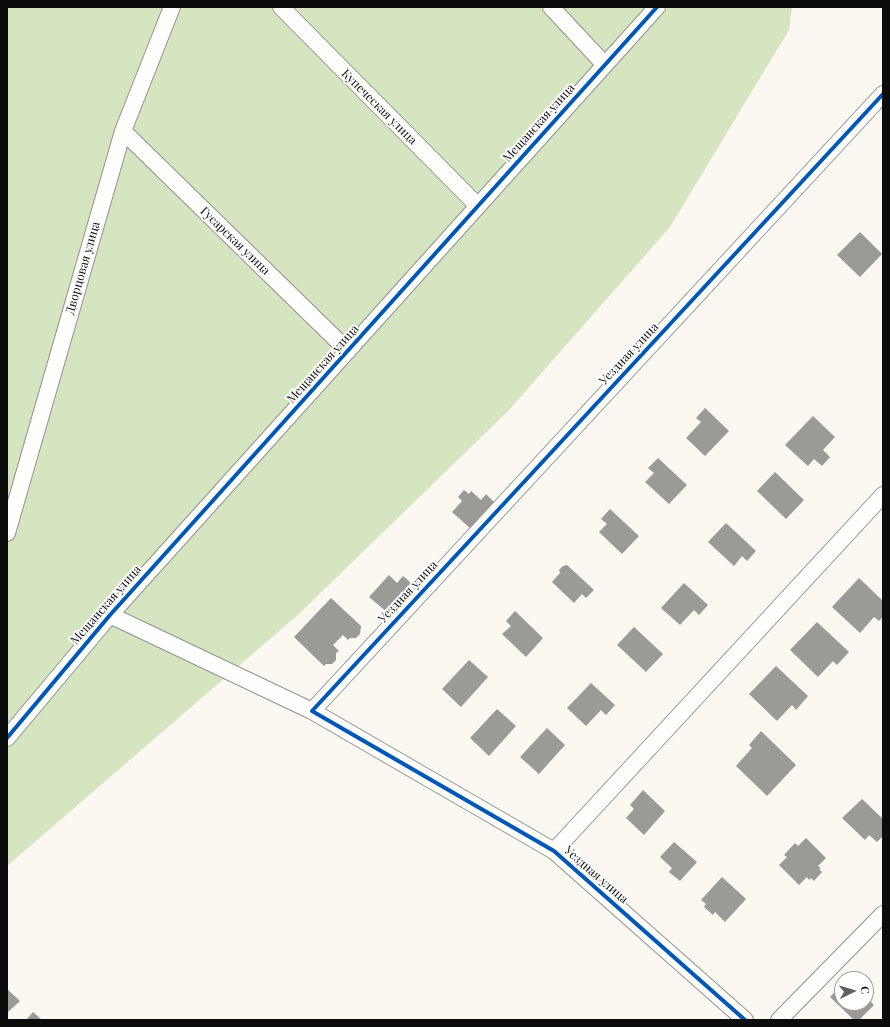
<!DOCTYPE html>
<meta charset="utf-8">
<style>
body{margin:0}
#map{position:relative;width:890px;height:1027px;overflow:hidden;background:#faf8f1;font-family:"Playfair Display",serif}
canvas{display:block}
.frame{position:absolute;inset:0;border:8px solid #0c0c0c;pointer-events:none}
.north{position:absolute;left:834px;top:971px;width:40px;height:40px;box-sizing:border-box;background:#fff;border:1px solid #9e9e9e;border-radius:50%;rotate:85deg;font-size:11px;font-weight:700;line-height:16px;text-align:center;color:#0c0c0c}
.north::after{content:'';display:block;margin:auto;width:14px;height:18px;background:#5f5f5c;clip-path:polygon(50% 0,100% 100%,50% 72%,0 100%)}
</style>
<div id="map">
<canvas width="890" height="1027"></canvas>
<div class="frame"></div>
<div class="north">С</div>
</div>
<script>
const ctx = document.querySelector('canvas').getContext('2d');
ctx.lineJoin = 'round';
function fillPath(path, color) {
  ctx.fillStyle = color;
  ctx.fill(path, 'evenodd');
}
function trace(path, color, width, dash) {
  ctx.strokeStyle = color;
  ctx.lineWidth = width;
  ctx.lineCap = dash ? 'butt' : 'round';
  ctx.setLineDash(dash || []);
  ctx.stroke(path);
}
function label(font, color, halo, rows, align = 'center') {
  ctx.font = font + ' "Playfair Display",serif';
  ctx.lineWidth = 4;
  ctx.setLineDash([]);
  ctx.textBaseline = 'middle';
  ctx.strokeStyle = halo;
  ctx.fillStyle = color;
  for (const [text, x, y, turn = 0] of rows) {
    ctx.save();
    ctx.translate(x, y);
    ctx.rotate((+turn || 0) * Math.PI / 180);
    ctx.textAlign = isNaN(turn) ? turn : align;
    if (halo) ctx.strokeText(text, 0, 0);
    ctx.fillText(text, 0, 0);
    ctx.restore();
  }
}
fillPath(new Path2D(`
 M 7,7 L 792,7 L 789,30 L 670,227 L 509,410 L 300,613 L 7,866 Z`), '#d5e5c0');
fillPath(new Path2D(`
 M 860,232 L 882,254 L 860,277 L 837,255 Z
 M 705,408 L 729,431 L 705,456 L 686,438 L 701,422 L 696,418 Z
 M 813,416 L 835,437 L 823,450 L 830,457 L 822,466 L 814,459 L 808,466 L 785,445 Z
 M 658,458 L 687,485 L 669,504 L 645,482 L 654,473 L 648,468 Z
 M 775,472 L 804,500 L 786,519 L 757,491 Z
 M 464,490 L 469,494 L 471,491 L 481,500 L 486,494 L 495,503 L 471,529 L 452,512 L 462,501 L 458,497 Z
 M 610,509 L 639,536 L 622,554 L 599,532 L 607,524 L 601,519 Z
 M 726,523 L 756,551 L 747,561 L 742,556 L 734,566 L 708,542 Z
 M 567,565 L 594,590 L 586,598 L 582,594 L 574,603 L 552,582 L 560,573 L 559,570 L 563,566 Z
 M 389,575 L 397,583 L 403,576 L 412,584 L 388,613 L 369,597 Z
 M 859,578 L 883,601 L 883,617 L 879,621 L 874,617 L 860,633 L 832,607 Z
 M 684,583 L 708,605 L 699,615 L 694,610 L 680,625 L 661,608 Z
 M 331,598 L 361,626 L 360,634 L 356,638 L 350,638 L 348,640 L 343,635 L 333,645 L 339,651 L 336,653 L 336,660 L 332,664 L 326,664 L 324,666 L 294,637 Z
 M 515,611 L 543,638 L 526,657 L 502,634 L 511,626 L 506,621 Z
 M 817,622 L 849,652 L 837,665 L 833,661 L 818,677 L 790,650 Z
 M 634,627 L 663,654 L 646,672 L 617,645 Z
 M 469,660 L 488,677 L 461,707 L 442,689 Z
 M 776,666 L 808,696 L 796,710 L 792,705 L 777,721 L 749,694 Z
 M 591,683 L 615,705 L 606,715 L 601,710 L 586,726 L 567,708 Z
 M 497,709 L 516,726 L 489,756 L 470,738 Z
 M 547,728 L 565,745 L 539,774 L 520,757 Z
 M 761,731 L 796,765 L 767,796 L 736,766 L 752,748 L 749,745 Z
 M 643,790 L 665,811 L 644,835 L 626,818 L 634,809 L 630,805 Z
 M 862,799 L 883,819 L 883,836 L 877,842 L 869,835 L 865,840 L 842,818 Z
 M 806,838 L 826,858 L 818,866 L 821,868 L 819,869 L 822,872 L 814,881 L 811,878 L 809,880 L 807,877 L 799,885 L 779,865 L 787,857 L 784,855 L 795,843 L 798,846 Z
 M 674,842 L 697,862 L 680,881 L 669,872 L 672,868 L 660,857 Z
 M 722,877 L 746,899 L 725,922 L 715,912 L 713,915 L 704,907 L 706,904 L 701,900 Z
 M 842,984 L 842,1003 L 866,1003 L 866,997 L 874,1005 L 859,1020 L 854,1020 L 830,997 Z
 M 7,989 L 20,1001 L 7,1013 Z
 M 33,1012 L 42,1020 L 26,1020 Z`), '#9c9a97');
const street = new Path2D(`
 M 281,7 L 478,206
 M 551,7 L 605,65
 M 123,131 L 348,351
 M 7,533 L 123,131 L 172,7
 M 110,615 L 312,711
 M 7,738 L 110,615 L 657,7
 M 554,851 L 883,495
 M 745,1020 L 554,851 L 312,711 L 883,94
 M 779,1020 L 883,914`);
trace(street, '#93928f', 18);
trace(street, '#fefefd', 16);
trace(new Path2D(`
 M 7,738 L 110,615 L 657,7
 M 745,1020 L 554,851 L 312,711 L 883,94`), '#0057b8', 4);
label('12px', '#0c0c0c', '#fff', [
 ["Купеческая улица",379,107,45],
 ["Мещанская улица",539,123,-48],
 ["Гусарская улица",235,241,44],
 ["Дворцовая улица",83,268,-74],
 ["Уездная улица",629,354,-47],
 ["Мещанская улица",323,364,-48],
 ["Уездная улица",408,592,-47],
 ["Мещанская улица",106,605,-49],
 ["Уездная улица",596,875,41]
]);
</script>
